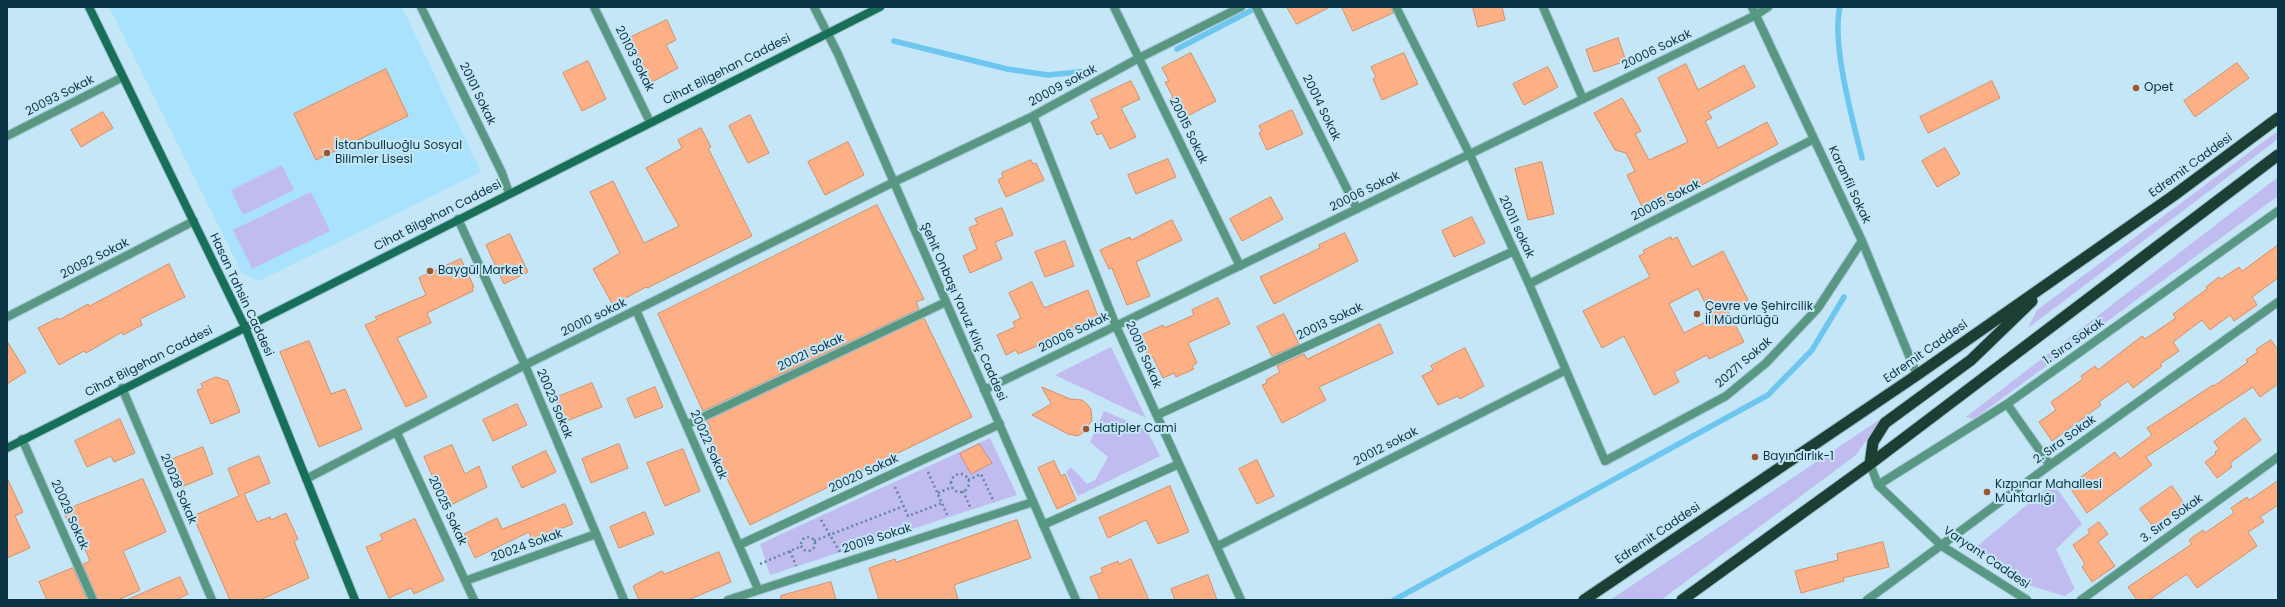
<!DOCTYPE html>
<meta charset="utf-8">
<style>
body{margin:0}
#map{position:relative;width:2285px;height:607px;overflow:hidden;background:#c4e6f7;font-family:Poppins,sans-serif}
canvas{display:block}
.frame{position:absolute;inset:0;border:8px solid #0a3444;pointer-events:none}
</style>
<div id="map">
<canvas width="2285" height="607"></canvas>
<div class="frame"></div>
</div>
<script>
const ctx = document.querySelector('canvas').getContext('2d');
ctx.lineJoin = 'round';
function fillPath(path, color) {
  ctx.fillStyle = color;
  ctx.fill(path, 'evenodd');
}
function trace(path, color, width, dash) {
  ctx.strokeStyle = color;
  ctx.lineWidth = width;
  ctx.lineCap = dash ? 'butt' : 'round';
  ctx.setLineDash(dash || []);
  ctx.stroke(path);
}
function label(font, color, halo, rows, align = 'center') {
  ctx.font = font + ' Poppins,sans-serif';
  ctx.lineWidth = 4;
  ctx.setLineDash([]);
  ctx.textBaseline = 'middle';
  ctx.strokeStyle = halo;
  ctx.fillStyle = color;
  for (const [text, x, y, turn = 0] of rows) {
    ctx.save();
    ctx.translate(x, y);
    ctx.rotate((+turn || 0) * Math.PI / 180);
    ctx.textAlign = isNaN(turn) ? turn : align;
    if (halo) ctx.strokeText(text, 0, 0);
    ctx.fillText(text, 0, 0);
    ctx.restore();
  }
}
fillPath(new Path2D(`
 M 109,7 L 402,7 L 481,172 L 259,281 L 242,273 Z`), '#a9e2fd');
fillPath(new Path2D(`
 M 2278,131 L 2278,139 L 2028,328 L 2037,310 Z
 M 282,165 L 294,190 L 243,215 L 231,190 Z
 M 2278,177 L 2278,196 L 1974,419 L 1966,417 Z
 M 311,192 L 330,231 L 252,269 L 233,230 Z
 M 1111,347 L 1146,418 L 1055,375 Z
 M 1104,411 L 1146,429 L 1160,456 L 1078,496 L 1066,472 L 1071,467 L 1087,484 L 1095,480 L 1108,457 L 1090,442 Z
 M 1882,418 L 1856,455 L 1661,600 L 1610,600 Z
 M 990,438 L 1017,495 L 770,575 L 760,544 Z
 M 2053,483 L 2082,524 L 2056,549 L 2075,589 L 2065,596 L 2028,585 L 1975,548 Z`), '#c1bcef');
trace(new Path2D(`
 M 1840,7 C 1831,43 1853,121 1862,158
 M 894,41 L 1007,69 L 1048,75 L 1089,71
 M 1177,49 L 1258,7
 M 1394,600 L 1768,395 L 1812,350 L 1844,297`), '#6cc6ef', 5.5);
const building = new Path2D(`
 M 1287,7 L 1330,7 L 1297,24 Z
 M 1342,7 L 1391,7 L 1393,13 L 1353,31 Z
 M 1473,7 L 1502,7 L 1505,20 L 1478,27 Z
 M 667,20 L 676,40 L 666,45 L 678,68 L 650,83 L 629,38 Z
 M 1618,38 L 1626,61 L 1594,72 L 1586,50 Z
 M 1191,53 L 1216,101 L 1180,120 L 1170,99 L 1173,97 L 1165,82 L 1169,81 L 1162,68 Z
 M 1404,53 L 1418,84 L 1382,100 L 1373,79 L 1376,77 L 1371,67 Z
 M 588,61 L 606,99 L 582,111 L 563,73 Z
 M 2237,63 L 2249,78 L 2195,117 L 2184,101 Z
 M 1686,64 L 1698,90 L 1744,65 L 1755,87 L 1708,112 L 1712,118 L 1705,121 L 1718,148 L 1767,122 L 1778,144 L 1646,215 L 1627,175 L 1635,171 L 1626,153 L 1615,150 L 1594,113 L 1622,98 L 1641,131 L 1635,134 L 1649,160 L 1688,142 L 1658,78 Z
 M 1548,67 L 1558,87 L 1524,105 L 1513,84 Z
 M 386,69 L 408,116 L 316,160 L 294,114 Z
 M 1131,81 L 1140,99 L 1121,108 L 1136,137 L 1110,149 L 1102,133 L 1097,135 L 1091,122 L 1099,118 L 1091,100 Z
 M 1992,81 L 2000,98 L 1928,133 L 1920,117 Z
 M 1292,110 L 1303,134 L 1267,150 L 1259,133 L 1262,131 L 1259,126 Z
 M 103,112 L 113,128 L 81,147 L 71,130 Z
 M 750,115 L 769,153 L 748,163 L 729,126 Z
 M 701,128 L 711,147 L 708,148 L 752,236 L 647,288 L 646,287 L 613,305 L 593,269 L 620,253 L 590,192 L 613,181 L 644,243 L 679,226 L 646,168 L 682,148 L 678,140 Z
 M 848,142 L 864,175 L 825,195 L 808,162 Z
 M 1945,148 L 1960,174 L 1937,187 L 1922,161 Z
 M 1168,159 L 1176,177 L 1136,194 L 1128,175 Z
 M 1031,160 L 1033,164 L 1036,163 L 1044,180 L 1006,197 L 998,180 L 1003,177 L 1002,173 Z
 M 1542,162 L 1554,214 L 1528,220 L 1515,169 Z
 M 1271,197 L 1283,219 L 1242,241 L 1230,219 Z
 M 877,205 L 924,299 L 916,302 L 919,309 L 703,411 L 658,314 Z
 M 1002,208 L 1013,235 L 995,242 L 1002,259 L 970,273 L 963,256 L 977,249 L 969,228 L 978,224 L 975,219 Z
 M 1472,217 L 1485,243 L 1454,257 L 1442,231 Z
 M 1172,220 L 1182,240 L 1136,262 L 1150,296 L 1127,305 L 1112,268 L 1109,269 L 1100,250 L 1130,237 L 1131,240 Z
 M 1345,233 L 1358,261 L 1274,304 L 1260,277 L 1320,248 L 1319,245 Z
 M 510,234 L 528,272 L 504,284 L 486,245 Z
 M 1671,237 L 1672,240 L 1677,237 L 1692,267 L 1723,251 L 1748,300 L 1728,311 L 1744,342 L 1709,359 L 1707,355 L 1674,372 L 1679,382 L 1654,395 L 1624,336 L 1602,348 L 1583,311 L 1650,277 L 1639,256 L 1645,253 L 1643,251 ZM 1698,289 L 1713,318 L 1684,333 L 1669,304 Z
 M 1065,241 L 1074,266 L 1045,277 L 1035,252 Z
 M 2278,245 L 2278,278 L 2252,297 L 2257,305 L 2234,321 L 2230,315 L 2210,330 L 2202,320 L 2173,342 L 2179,351 L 2160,364 L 2162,366 L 2133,388 L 2128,381 L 2099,402 L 2101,405 L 2052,441 L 2039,422 L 2056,410 L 2051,402 L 2083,379 L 2081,376 L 2095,366 L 2098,370 L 2142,336 L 2145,339 L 2176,318 L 2173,314 L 2207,289 L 2206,287 L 2219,277 L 2221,279 L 2239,267 L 2242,271 Z
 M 461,259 L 474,287 L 472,287 L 473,291 L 427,313 L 431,323 L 397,338 L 427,397 L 406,407 L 365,325 L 377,320 L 375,317 L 426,295 L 419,278 Z
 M 169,264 L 185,297 L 140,319 L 142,325 L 123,335 L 122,332 L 86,353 L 84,351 L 59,365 L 38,328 L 58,318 L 59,320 L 88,304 L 89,306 Z
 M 1032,282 L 1044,308 L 1088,290 L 1099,319 L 1018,354 L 1016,350 L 1006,355 L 997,335 L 1015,327 L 1013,322 L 1021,318 L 1009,293 Z
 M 1218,298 L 1230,324 L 1188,343 L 1197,363 L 1192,366 L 1194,369 L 1176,377 L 1174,373 L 1163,378 L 1153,357 L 1149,359 L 1139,336 L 1163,325 L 1164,328 L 1194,315 L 1192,310 Z
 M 1284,314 L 1299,344 L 1272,356 L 1257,327 Z
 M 924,318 L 972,417 L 750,525 L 704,432 L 711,428 L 707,421 Z
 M 1380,324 L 1393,353 L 1319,387 L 1326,400 L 1282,423 L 1262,385 L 1267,383 L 1266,380 L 1280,372 L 1277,366 L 1304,354 L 1307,359 Z
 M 2271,340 L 2278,350 L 2278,384 L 2260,397 L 2253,387 L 2146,457 L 2152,465 L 2087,513 L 2069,486 L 2115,452 L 2120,459 L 2152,435 L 2147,428 L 2213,385 L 2214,386 L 2248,362 L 2246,360 L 2258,352 L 2256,350 Z
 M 7,341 L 26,372 L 7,384 Z
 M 309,341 L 331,394 L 345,389 L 362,429 L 319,447 L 280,352 Z
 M 1465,348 L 1484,386 L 1460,399 L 1458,396 L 1438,405 L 1422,376 L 1433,370 L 1431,366 Z
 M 216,377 L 228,381 L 240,412 L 211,424 L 197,390 L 203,388 L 201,384 Z
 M 592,383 L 602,407 L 564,422 L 555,398 Z
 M 655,387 L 663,407 L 635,418 L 627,399 Z
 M 1042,387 L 1070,399 L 1082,400 L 1087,404 L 1091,409 L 1092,420 L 1085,431 L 1078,436 L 1068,434 L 1032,415 L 1051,404 Z
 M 517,404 L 527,425 L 493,441 L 483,420 Z
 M 2245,418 L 2261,440 L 2230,463 L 2232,467 L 2217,478 L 2205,462 L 2216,454 L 2215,452 L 2219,449 L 2214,442 Z
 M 120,419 L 135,453 L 114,462 L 111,456 L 87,467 L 75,441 Z
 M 619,444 L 628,468 L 591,483 L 582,459 Z
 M 979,444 L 992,463 L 971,474 L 960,454 Z
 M 452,445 L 465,474 L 479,466 L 487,487 L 449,506 L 436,479 L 434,480 L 424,457 Z
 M 203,447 L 213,474 L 179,488 L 168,461 Z
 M 683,449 L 700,491 L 665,506 L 647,463 Z
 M 546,451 L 556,472 L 522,488 L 512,467 Z
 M 259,456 L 270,483 L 244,494 L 257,522 L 270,517 L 271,520 L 286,513 L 298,539 L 294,541 L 309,578 L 260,600 L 230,600 L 193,516 L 239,496 L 228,469 Z
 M 1257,460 L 1274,496 L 1257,504 L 1239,469 Z
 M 1054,461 L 1061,476 L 1065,474 L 1076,500 L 1057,509 L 1038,468 Z
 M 7,478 L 23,512 L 15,516 L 30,548 L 7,558 Z
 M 143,479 L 166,532 L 123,551 L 140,590 L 118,600 L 98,600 L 83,564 L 90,561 L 75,525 L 70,527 L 63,511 Z
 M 2278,481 L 2278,505 L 2260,517 L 2264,522 L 2248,532 L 2257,546 L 2197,588 L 2187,574 L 2149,600 L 2137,600 L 2128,587 L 2192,544 L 2189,540 L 2203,530 L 2205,533 L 2234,513 L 2231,508 L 2247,497 L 2249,500 Z
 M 1170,486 L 1189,532 L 1158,544 L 1146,520 L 1108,538 L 1099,518 Z
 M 2172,486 L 2185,505 L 2154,528 L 2140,509 Z
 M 565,504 L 573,524 L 532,540 L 529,532 L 475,558 L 464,534 L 497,518 L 502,529 Z
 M 645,512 L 654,534 L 619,548 L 610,527 Z
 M 415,519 L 444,580 L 414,594 L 411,588 L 389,598 L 366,547 L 383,540 L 380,535 Z
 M 1017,520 L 1031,558 L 954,585 L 958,600 L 879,600 L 869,568 L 895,559 L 896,562 Z
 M 2099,522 L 2108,534 L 2098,542 L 2115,566 L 2092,582 L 2082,567 L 2085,564 L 2073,545 L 2090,533 L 2088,530 Z
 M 1883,542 L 1889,567 L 1843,578 L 1844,581 L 1801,593 L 1795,571 L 1838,560 L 1837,554 Z
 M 719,552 L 731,582 L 688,600 L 639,600 L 633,586 L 662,571 L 664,574 Z
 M 1131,559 L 1149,600 L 1100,600 L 1090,577 L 1103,572 L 1101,568 L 1118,561 L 1119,564 Z
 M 73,568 L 87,600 L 47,600 L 39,582 Z
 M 1208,575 L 1217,600 L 1175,600 L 1171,589 Z
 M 180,577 L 188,594 L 176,600 L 127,600 Z
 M 831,582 L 836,600 L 781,600 L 781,596 Z`);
fillPath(building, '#fdb086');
trace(building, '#d78d64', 1);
const minor = new Path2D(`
 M 421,7 L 502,173 L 509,193
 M 594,7 L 650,122
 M 814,7 L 838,54 L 1076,600
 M 1114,7 L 1240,266
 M 1256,7 L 1357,209
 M 1396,7 L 1470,155 L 1529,284 L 1605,461 L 1726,396 L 1766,363 L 1818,308 L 1862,241
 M 1543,7 L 1583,99
 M 1752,7 L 1862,241 L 1917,375
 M 1033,116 L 1116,326 L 1241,600
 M 7,136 L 123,77
 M 458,219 L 525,365 L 624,600
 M 1529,284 L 1814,139
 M 636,310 L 758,589
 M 7,317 L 194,221
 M 122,388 L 212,600
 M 984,390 L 1756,15 L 1768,7
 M 2007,404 L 2050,465
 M 1157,415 L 1514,251
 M 686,425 L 946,302
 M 397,433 L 474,600
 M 22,439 L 93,600
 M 1870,464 L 1878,485 L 1942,546 L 2027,600
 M 306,479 L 525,365 L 894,182 L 1033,116 L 1139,58 L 1241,7
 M 1878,485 L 2007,404 L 2278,211
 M 1043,525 L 1179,464
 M 739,545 L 1000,424
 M 1218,546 L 1566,370
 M 465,581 L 596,534
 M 728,600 L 1033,502
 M 1867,600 L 2050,465 L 2278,302
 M 2081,600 L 2278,457`);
const secondary = new Path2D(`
 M 89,7 L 245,327 L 355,600
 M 7,448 L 880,7`);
const trunk = new Path2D(`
 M 1870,464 L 1873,442 L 1885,423 L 1971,360 L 2032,301
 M 1584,600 L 1917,375 L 2173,196 L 2278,118
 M 1682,600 L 1870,464 L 2278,155`);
trace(minor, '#9fc2d3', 10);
trace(secondary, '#9fc2d3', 10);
trace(trunk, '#9fc2d3', 13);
trace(new Path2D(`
 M 928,472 L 948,517
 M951 483a9 9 0 1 1 18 0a9 9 0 1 1-18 0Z
 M 968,480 L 981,474 L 994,502
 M 895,487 L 908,516 L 942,503
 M 963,491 L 971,509
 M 938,493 L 952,487
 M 821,520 L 840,552
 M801 544a7 7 0 1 1 14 0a7 7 0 1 1-14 0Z
 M 814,541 L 904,506
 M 790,551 L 796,566
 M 760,564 L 802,546`), '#628899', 2.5, [2, 3]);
trace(minor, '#589781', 8);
trace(secondary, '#176f57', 8);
trace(trunk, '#1c3e33', 11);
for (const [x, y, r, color] of [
 [2136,88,4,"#9d572e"],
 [327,153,4,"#9d572e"],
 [430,271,4,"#9d572e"],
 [1697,314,4,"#9d572e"],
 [1086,429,4,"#9d572e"],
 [1755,457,4,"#9d572e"],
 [1987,492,4,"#9d572e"]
]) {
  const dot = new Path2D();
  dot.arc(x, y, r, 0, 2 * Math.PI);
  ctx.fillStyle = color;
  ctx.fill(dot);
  trace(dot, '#c4e6f7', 1.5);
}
label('12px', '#0a3444', '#c4e6f7', [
 ["20006 Sokak",1657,50,-26],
 ["20103 Sokak",634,59,63],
 ["Cihat Bilgehan Caddesi",727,70,-27],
 ["20009 sokak",1063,86,-28],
 ["20101 Sokak",477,94,64],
 ["20093 Sokak",60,96,-27],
 ["20014 Sokak",1321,108,64],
 ["20015 Sokak",1188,131,64],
 ["Edremit Caddesi",2191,166,-36],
 ["Karanfil Sokak",1849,185,65],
 ["20006 Sokak",1365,192,-26],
 ["20005 Sokak",1666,201,-27],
 ["Cihat Bilgehan Caddesi",438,216,-27],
 ["20011 sokak",1516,227,65],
 ["20092 Sokak",95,259,-27],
 ["Hasan Tahsin Caddesi",241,295,65],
 ["Şehit Onbaşı Yavuz Kılıç Caddesi",963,312,66],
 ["20010 sokak",594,318,-26],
 ["20013 Sokak",1330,322,-25],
 ["20006 Sokak",1074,333,-26],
 ["1. Sıra Sokak",2074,342,-35],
 ["Edremit Caddesi",1926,352,-35],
 ["20021 Sokak",811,353,-25],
 ["20016 Sokak",1143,355,66],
 ["Cihat Bilgehan Caddesi",149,362,-27],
 ["20271 Sokak",1744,363,-41],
 ["20023 Sokak",554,404,67],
 ["2. Sıra Sokak",2065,440,-36],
 ["20022 Sokak",708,445,66],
 ["20012 sokak",1386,447,-27],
 ["20020 Sokak",864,474,-25],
 ["20028 Sokak",178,489,67],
 ["20025 Sokak",447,511,65],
 ["20029 Sokak",69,515,66],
 ["3. Sıra Sokak",2172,519,-36],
 ["Edremit Caddesi",1658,534,-34],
 ["20019 Sokak",877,539,-18],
 ["20024 Sokak",527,546,-20],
 ["Varyant Caddesi",1986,558,34]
]);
label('12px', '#0a3444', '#c4e6f7', [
 ["Opet",2144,88],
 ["İstanbulluoğlu Sosyal",335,146],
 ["Bilimler Lisesi",335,160],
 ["Baygül Market",438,271],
 ["Çevre ve Şehircilik",1705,307],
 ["İl Müdürlüğü",1705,321],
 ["Hatipler Cami",1094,429],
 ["Bayındırlık-1",1763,457],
 ["Kızpınar Mahallesi",1995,485],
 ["Muhtarlığı",1995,499]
], 'left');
</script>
